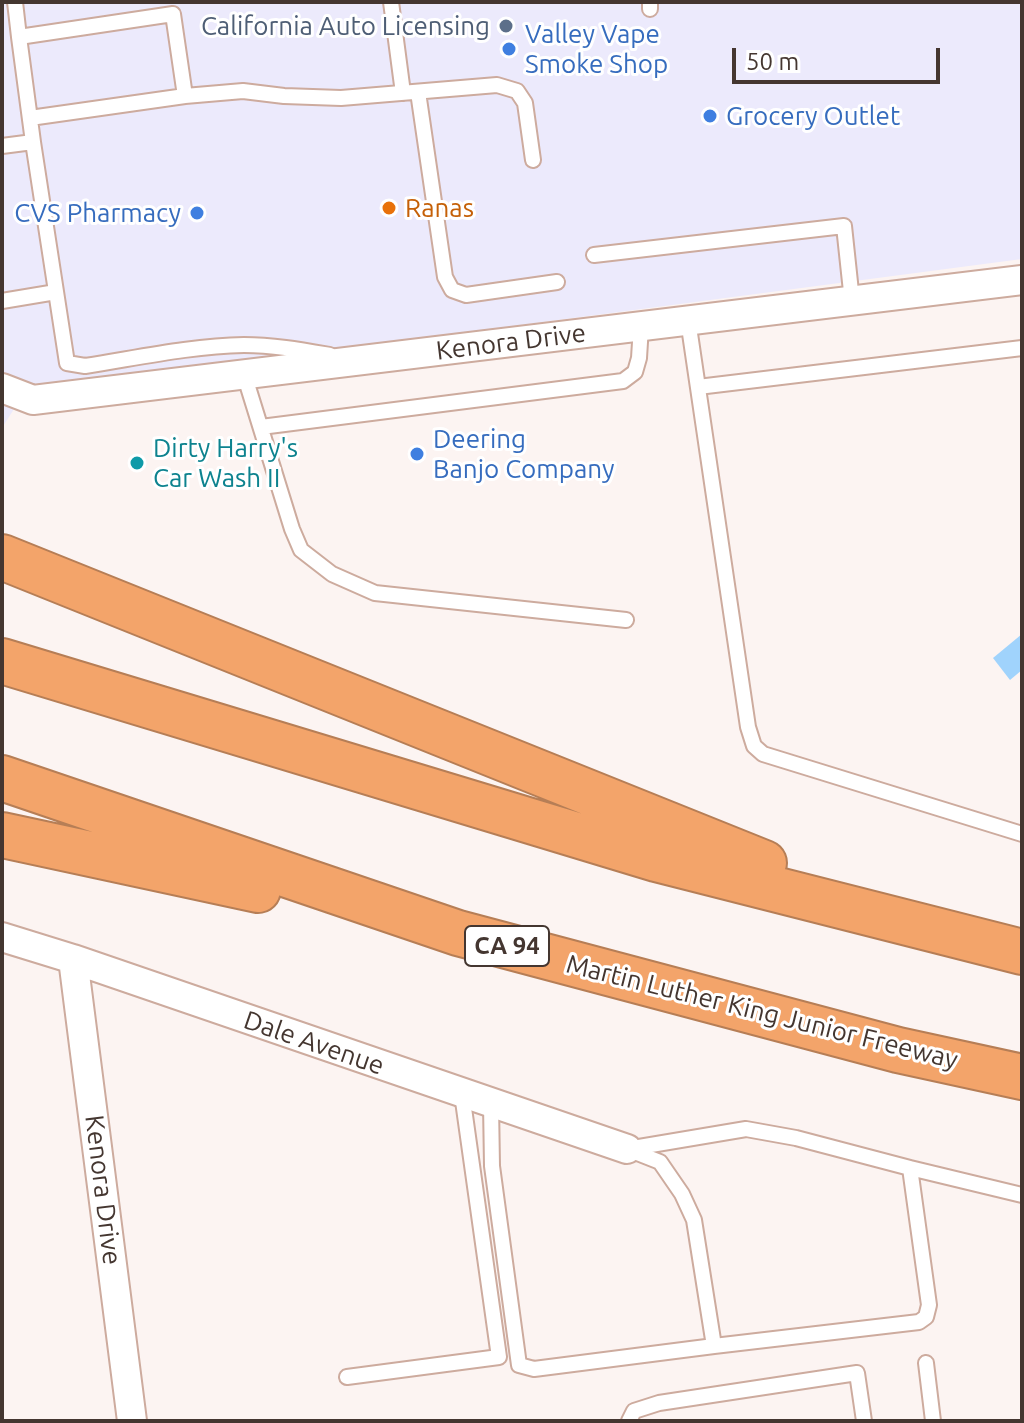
<!DOCTYPE html>
<style>
body{margin:0}
#map{position:relative;width:1024px;height:1423px;overflow:hidden;background:#fcf4f2;font-family:Ubuntu,sans-serif}
canvas{display:block}
.frame{position:absolute;inset:0;border:4px solid #443630;pointer-events:none}
.scale{position:absolute;left:732px;top:48px;width:208px;height:36px;box-sizing:border-box;border:4px solid #443630;border-top:0;padding-left:10px;font-size:24px;line-height:28px;white-space:nowrap;color:#443630;-webkit-text-stroke:6px #fff;paint-order:stroke}
</style>
<div id="map">
<canvas width="1024" height="1423"></canvas>
<div class="frame"></div>
<div class="scale">50 m</div>
</div>
<script>
const ctx = document.querySelector('canvas').getContext('2d');
ctx.lineJoin = 'round';
function fillPath(path, color) {
  ctx.fillStyle = color;
  ctx.fill(path, 'evenodd');
}
function trace(path, color, width, dash) {
  ctx.strokeStyle = color;
  ctx.lineWidth = width;
  ctx.lineCap = dash ? 'butt' : 'round';
  ctx.setLineDash(dash || []);
  ctx.stroke(path);
}
function label(font, color, halo, rows, align = 'center') {
  ctx.font = font + ' Ubuntu,sans-serif';
  ctx.lineWidth = 6;
  ctx.setLineDash([]);
  ctx.textBaseline = 'middle';
  ctx.strokeStyle = halo;
  ctx.fillStyle = color;
  for (const [text, x, y, turn = 0] of rows) {
    ctx.save();
    ctx.translate(x, y);
    ctx.rotate((+turn || 0) * Math.PI / 180);
    ctx.textAlign = isNaN(turn) ? turn : align;
    if (halo) ctx.strokeText(text, 0, 0);
    ctx.fillText(text, 0, 0);
    ctx.restore();
  }
}
fillPath(new Path2D(`
 M 2,2 L 1022,2 L 1022,259 L 26,390 L 2,428 Z`), '#eceafc');
fillPath(new Path2D(`
 M 1022,634 L 1022,670 L 1010,680 L 993,658 Z`), '#a0d3fc');
const service = new Path2D(`
 M 15,2 L 19,37
 M 391,2 L 403,93
 M 650,2 L 650,9
 M 418,92 L 445,277 L 452,290 L 466,295 L 557,282
 M 185,96 L 243,91 L 284,96 L 341,98 L 497,85 L 517,91 L 525,103 L 533,160
 M 30,118 L 185,96 L 173,14 L 19,37 L 33,142
 M 2,146 L 33,142 L 67,363 L 85,366 C 137,358 191,346 244,345 C 273,345 301,350 330,355
 M 594,255 L 844,226 L 852,301
 M 2,301 L 56,292
 M 688,320 L 748,727 L 754,746 L 763,754 L 1022,834
 M 244,374 L 292,529 L 301,550 L 332,574 L 375,593 L 626,620
 M 698,387 L 1022,348
 M 261,427 L 623,381 L 635,372 L 639,358 L 641,326
 M 491,1104 L 492,1166 L 519,1365 L 534,1369 L 714,1346 L 694,1220 L 682,1194 L 660,1162 L 627,1149 L 746,1129 L 796,1138 L 910,1168
 M 714,1346 L 919,1322 L 926,1317 L 929,1305 L 910,1168 L 1022,1195
 M 926,1363 L 933,1421
 M 347,1377 L 499,1357 L 462,1094
 M 629,1421 L 634,1411 L 659,1403 L 857,1373 L 864,1421`);
const minor = new Path2D(`
 M 2,388 L 33,400 L 1022,280
 M 2,937 L 73,959 L 627,1149
 M 73,959 L 132,1421`);
const motorway = new Path2D(`
 M 2,557 L 764,863
 M 2,661 L 656,859 L 1022,952
 M 2,778 L 458,933 L 898,1050 L 1022,1077
 M 2,835 L 258,890`);
trace(service, '#cdab9e', 18);
trace(minor, '#cdab9e', 32);
trace(motorway, '#b67e56', 48);
trace(service, '#fff', 14);
trace(minor, '#fff', 28);
trace(motorway, '#f3a46a', 44);
for (const [x, y, r, color] of [
 [506,26,8,"#5c6f8a"],
 [509,49,8,"#3f7fe0"],
 [710,116,8,"#3f7fe0"],
 [389,208,8,"#e8710a"],
 [197,213,8,"#3f7fe0"],
 [417,454,8,"#3f7fe0"],
 [137,463,8,"#0f9aa8"]
]) {
  const dot = new Path2D();
  dot.arc(x, y, r, 0, 2 * Math.PI);
  ctx.fillStyle = color;
  ctx.fill(dot);
  trace(dot, '#fff', 3);
}
for (const [x, y, w] of [
 [507,946,84]
]) {
  const box = new Path2D();
  box.roundRect(x - w / 2, y - 20, w, 40, 6);
  ctx.fillStyle = '#fff';
  ctx.fill(box);
  trace(box, '#443630', 2);
}
label('bold 24px', '#443630', null, [
 ["CA 94",507,946]
]);
label('26px', '#4e5e75', '#fff', [
 ["California Auto Licensing",490,26]
], 'right');
label('26px', '#366cbe', '#fff', [
 ["Valley Vape",525,34],
 ["Smoke Shop",525,64],
 ["Grocery Outlet",726,116],
 ["CVS Pharmacy",181,213,"right"],
 ["Deering",433,439],
 ["Banjo Company",433,469]
], 'left');
label('26px', '#c56008', '#fff', [
 ["Ranas",405,208]
], 'left');
label('26px', '#443630', '#fff', [
 ["Kenora Drive",511,342,-7],
 ["Martin Luther King Junior Freeway",762,1012,14],
 ["Dale Avenue",314,1043,19],
 ["Kenora Drive",103,1190,83]
]);
label('26px', '#0d838f', '#fff', [
 ["Dirty Harry's",153,448],
 ["Car Wash II",153,478]
], 'left');
</script>
